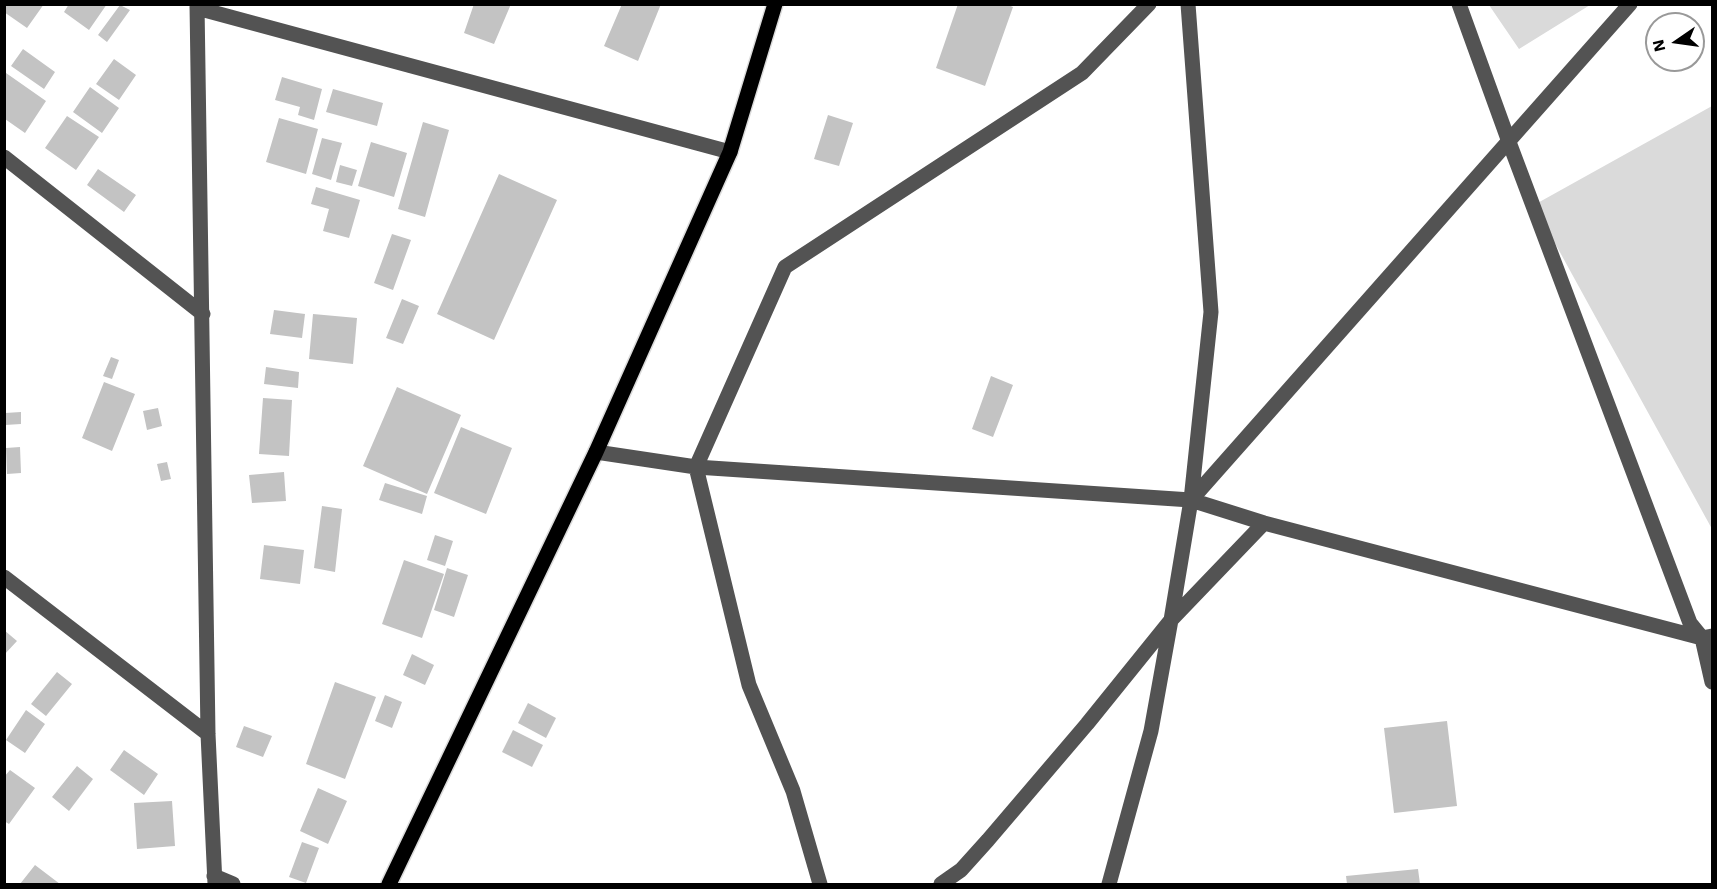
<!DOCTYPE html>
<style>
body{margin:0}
#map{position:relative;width:1717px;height:889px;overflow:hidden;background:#fff;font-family:"Work Sans",sans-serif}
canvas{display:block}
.frame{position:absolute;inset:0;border:6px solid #000;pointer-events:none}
.north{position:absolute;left:1645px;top:12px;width:60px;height:60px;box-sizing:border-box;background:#fff;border:2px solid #999;border-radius:50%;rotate:257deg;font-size:16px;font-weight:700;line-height:24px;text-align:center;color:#000}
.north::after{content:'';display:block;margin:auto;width:21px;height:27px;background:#000;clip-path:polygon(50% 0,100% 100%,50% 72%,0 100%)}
</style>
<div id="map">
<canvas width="1717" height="889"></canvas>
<div class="frame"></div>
<div class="north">N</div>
</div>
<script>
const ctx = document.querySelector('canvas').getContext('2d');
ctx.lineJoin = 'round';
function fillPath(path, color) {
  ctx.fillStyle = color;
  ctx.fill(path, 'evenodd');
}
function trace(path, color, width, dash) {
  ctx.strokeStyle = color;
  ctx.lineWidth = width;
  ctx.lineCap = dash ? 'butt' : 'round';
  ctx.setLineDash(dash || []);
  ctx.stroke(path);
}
fillPath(new Path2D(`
 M 1489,5 L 1590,5 L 1519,49 Z
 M 1712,106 L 1712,529 L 1534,205 Z`), '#dadada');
fillPath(new Path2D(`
 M 4,4 L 44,4 L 27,28 L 4,12 Z
 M 69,4 L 107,4 L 89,30 L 64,12 Z
 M 474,4 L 511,4 L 494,44 L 464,33 Z
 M 622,4 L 661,4 L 638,61 L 604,46 Z
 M 958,4 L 1006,4 L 1013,7 L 985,86 L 936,68 Z
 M 120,5 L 130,10 L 107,42 L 98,35 Z
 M 23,49 L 55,72 L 44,89 L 11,66 Z
 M 114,59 L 136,75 L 119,100 L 96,84 Z
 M 6,73 L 46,101 L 25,133 L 5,119 L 5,76 Z
 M 282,77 L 322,89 L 314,120 L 298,115 L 300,107 L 275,100 Z
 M 90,87 L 119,108 L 102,133 L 73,112 Z
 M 333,89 L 383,103 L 377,126 L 326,112 Z
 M 828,115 L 853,123 L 839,166 L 814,159 Z
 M 67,116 L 99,137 L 76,170 L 45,148 Z
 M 279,118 L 318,129 L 306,174 L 266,162 Z
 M 423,122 L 449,130 L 425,217 L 398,209 Z
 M 322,138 L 342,143 L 331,180 L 312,174 Z
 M 371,142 L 407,153 L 394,197 L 358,186 Z
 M 340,165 L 357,170 L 352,186 L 336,182 Z
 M 98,169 L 136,195 L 124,212 L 87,185 Z
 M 499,174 L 557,200 L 494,340 L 437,314 Z
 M 316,187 L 360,200 L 349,238 L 323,231 L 329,209 L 311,204 Z
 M 392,234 L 411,240 L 393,290 L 374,283 Z
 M 402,299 L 419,306 L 403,344 L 386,338 Z
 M 274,310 L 305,314 L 302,338 L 270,334 Z
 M 313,314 L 357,318 L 353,364 L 309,359 Z
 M 111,357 L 119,360 L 112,379 L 103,376 Z
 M 266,367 L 299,372 L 298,388 L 264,384 Z
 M 991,376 L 1013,385 L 993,437 L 972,429 Z
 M 104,382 L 135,394 L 112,451 L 82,438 Z
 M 397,387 L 461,415 L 427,494 L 363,466 Z
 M 263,398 L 292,400 L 289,456 L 259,454 Z
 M 158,408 L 162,426 L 147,430 L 143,411 Z
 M 21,412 L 21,424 L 5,425 L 5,413 Z
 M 461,427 L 512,448 L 486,514 L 434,493 Z
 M 20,447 L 21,473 L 7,474 L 6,448 Z
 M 167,462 L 171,479 L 161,481 L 157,464 Z
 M 284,472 L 286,501 L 252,503 L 249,475 Z
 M 385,483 L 427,496 L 422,514 L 379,500 Z
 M 322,506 L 342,509 L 335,572 L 314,568 Z
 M 435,535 L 453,541 L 445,566 L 427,560 Z
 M 264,545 L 304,550 L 300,584 L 260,579 Z
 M 404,560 L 444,574 L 422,638 L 382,624 Z
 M 447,568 L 468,575 L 454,617 L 434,610 Z
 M 4,630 L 17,641 L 4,655 Z
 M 412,654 L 434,665 L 425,685 L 403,675 Z
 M 57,672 L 72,684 L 46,716 L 31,704 Z
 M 335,682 L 376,697 L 345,779 L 306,764 Z
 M 385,695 L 402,702 L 392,728 L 375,721 Z
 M 528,703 L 556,718 L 546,738 L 518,723 Z
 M 26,710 L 45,724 L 25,753 L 6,740 Z
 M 1447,721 L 1457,806 L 1394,813 L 1384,728 Z
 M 244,726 L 272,736 L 263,757 L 236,747 Z
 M 513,730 L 543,745 L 532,767 L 502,752 Z
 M 124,750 L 158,774 L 144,795 L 110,770 Z
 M 77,766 L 93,779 L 69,811 L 52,797 Z
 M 10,770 L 35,788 L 9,824 L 4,821 L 4,777 Z
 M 318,788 L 347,801 L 328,844 L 300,831 Z
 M 172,801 L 175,846 L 137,849 L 134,803 Z
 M 302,842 L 319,848 L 306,883 L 289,877 Z
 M 35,865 L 60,884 L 20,884 Z
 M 1418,869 L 1420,884 L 1347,884 L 1346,876 Z`), '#c3c3c3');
const major = new Path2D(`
 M 389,884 L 596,452 L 730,152 L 775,4`);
trace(major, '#dbdbdb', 18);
trace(new Path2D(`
 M 197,4 L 208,734 L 215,884
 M 1459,4 L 1509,142 L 1690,623 L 1703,639
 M 197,8 L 730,152
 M 4,157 L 203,314
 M 596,452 L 696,467 L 1191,500 L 1264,523 L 1702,638 L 1712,636
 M 1191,500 L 1630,4
 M 4,577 L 208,734
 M 1702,638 L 1712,682
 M 214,876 L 233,884
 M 820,884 L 793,791 L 749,685 L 696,467 L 785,267 L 1082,73 L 1149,4
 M 941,884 L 961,870 L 988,840 L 1087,724 L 1171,620 L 1264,523
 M 1109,884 L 1151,731 L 1171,620 L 1191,500 L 1211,312 L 1188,4`), '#535353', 15);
trace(major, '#000', 15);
</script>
